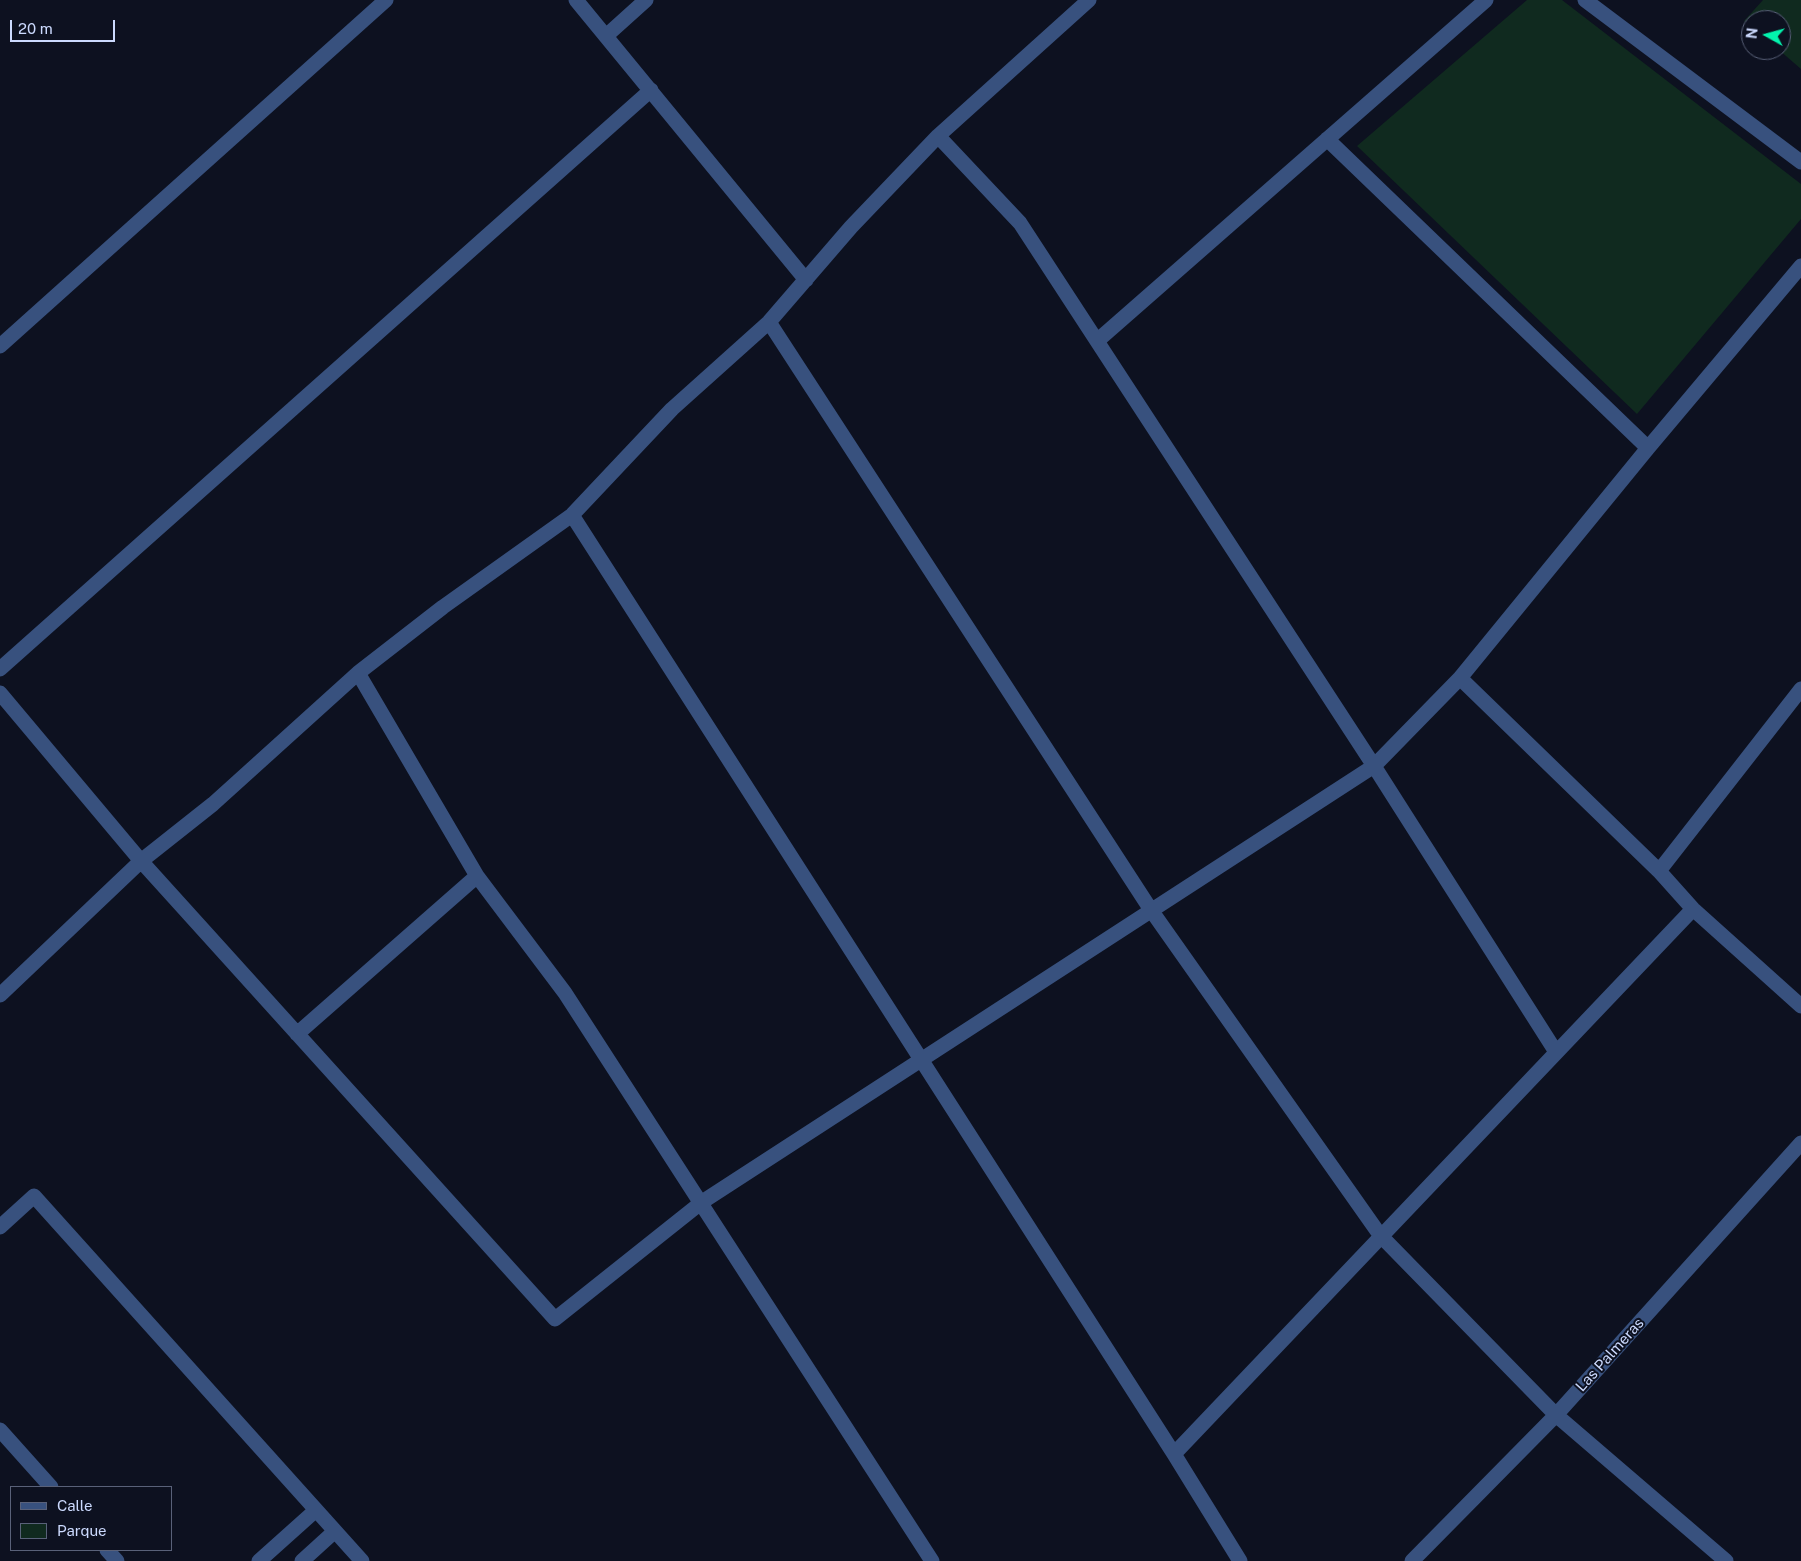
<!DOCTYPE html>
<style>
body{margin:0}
#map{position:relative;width:1801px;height:1561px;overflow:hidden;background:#0d1120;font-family:"Public Sans",sans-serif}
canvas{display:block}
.legend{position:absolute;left:10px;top:1486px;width:162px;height:65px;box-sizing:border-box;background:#0d1120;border:1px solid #596179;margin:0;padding:6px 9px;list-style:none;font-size:15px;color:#ccdafe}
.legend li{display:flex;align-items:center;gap:10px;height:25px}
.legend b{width:25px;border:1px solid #596179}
.north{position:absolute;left:1741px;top:10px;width:50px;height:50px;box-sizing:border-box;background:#0d1120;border:1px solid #596179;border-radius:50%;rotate:277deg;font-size:14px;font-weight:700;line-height:20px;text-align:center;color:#ccdafe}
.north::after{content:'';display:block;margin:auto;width:18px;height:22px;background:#03f3ad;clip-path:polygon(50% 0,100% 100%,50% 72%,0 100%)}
.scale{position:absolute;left:10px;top:20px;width:105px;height:22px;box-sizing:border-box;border:2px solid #ccdafe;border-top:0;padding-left:6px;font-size:15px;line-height:18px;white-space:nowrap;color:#ccdafe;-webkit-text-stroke:4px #0d1120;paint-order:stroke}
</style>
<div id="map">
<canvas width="1801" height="1561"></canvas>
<ul class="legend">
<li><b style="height:6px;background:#38517e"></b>Calle</li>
<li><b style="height:14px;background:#102a1f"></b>Parque</li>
</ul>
<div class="north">N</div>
<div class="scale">20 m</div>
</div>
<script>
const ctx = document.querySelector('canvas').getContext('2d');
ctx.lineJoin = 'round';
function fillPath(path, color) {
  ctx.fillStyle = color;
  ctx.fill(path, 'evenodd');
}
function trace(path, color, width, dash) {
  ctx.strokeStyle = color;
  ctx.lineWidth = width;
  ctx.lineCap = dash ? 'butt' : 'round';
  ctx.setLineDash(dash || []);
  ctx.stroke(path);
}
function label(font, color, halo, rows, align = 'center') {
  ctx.font = font + ' "Public Sans",sans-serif';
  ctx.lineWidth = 4;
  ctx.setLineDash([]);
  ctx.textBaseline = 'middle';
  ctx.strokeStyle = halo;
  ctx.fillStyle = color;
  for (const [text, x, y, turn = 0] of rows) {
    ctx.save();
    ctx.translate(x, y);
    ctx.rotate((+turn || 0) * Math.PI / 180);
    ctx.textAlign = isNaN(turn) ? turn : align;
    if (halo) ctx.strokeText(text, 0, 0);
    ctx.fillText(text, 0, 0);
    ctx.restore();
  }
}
fillPath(new Path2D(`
 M 1527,0 L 1562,0 L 1801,184 L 1801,219 L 1637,414 L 1357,146 Z
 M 1763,0 L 1801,0 L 1801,69 L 1779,50 L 1781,50 L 1781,20 L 1751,20 L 1751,26 L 1744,21 Z`), '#102a1f');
trace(new Path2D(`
 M 576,0 L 806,280
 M 1585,0 L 1801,162
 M 606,36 L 646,0
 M 938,136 L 1020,223 L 1374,766 L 1556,1052
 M 1327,139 L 1648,448
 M 769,322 L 1151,910 L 1380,1235 L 1556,1415 L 1726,1561
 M 1097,341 L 1486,0
 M 0,346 L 386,0
 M 572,515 L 1174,1454 L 1240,1561
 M 0,669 L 651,90
 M 358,673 L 477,876 L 565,993 L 932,1561
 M 1460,678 L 1659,871 L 1693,909 L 1801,1006
 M 0,693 L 141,861 L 555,1319 L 702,1202 L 1374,766 L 1460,678 L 1648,448 L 1801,266
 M 1659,871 L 1801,689
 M 0,995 L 141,861 L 213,804 L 358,673 L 443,607 L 572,515 L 672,409 L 769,322 L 851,227 L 938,136 L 1089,0
 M 297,1034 L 477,876
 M 0,1227 L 34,1196 L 362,1561
 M 0,1430 L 51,1487
 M 1174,1454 L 1693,909
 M 107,1550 L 117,1561
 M 259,1561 L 316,1510
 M 302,1561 L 335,1531
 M 1412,1561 L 1556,1415 L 1801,1143`), '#38517e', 15);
label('15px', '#ccdafe', '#0d1120', [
 ["Las Palmeras",1610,1355,-48]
]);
</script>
